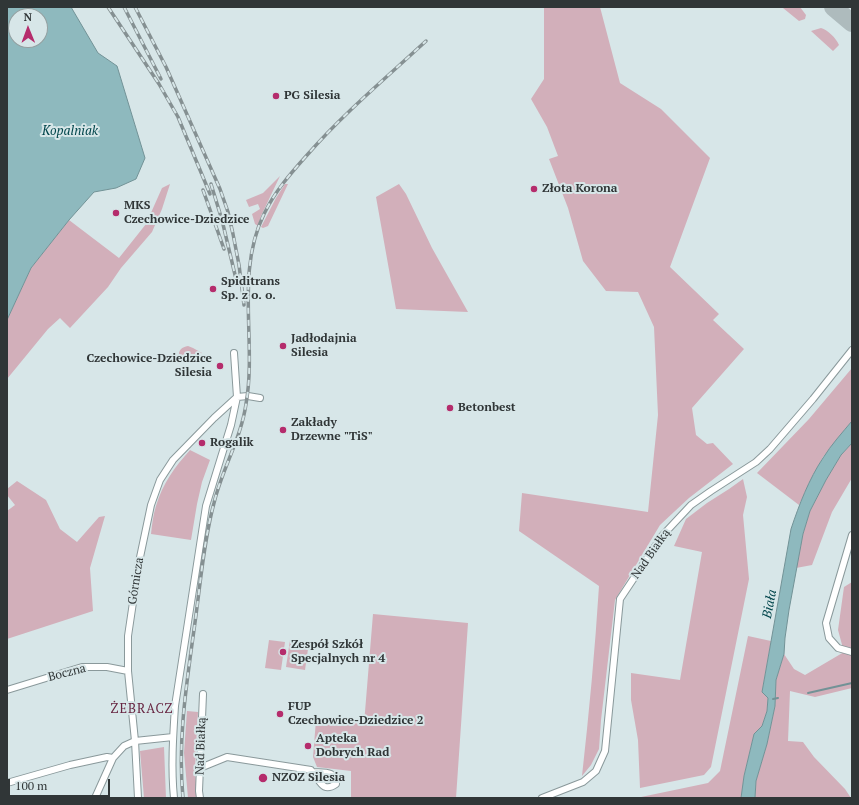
<!DOCTYPE html>
<meta charset="utf-8">
<style>
body{margin:0}
#map{position:relative;width:859px;height:805px;overflow:hidden;background:#d7e6e8;font-family:"PT Serif",serif}
canvas{display:block}
.frame{position:absolute;inset:0;border:8px solid #303637;pointer-events:none}
.north{position:absolute;left:8px;top:8px;width:40px;height:40px;box-sizing:border-box;background:#d7e6e8;border:1px solid #94a0a1;border-radius:50%;rotate:359deg;font-size:11px;font-weight:700;line-height:16px;text-align:center;color:#303637}
.north::after{content:'';display:block;margin:auto;width:14px;height:18px;background:#b52c6c;clip-path:polygon(50% 0,100% 100%,50% 72%,0 100%)}
.scale{position:absolute;left:8px;top:779px;width:102px;height:18px;box-sizing:border-box;border:2px solid #303637;border-top:0;padding-left:5px;font-size:12px;line-height:14px;white-space:nowrap;color:#303637;-webkit-text-stroke:3px #d7e6e8;paint-order:stroke}
</style>
<div id="map">
<canvas width="859" height="805"></canvas>
<div class="frame"></div>
<div class="north">N</div>
<div class="scale">100 m</div>
</div>
<script>
const ctx = document.querySelector('canvas').getContext('2d');
ctx.lineJoin = 'round';
function fillPath(path, color) {
  ctx.fillStyle = color;
  ctx.fill(path, 'evenodd');
}
function trace(path, color, width, dash) {
  ctx.strokeStyle = color;
  ctx.lineWidth = width;
  ctx.lineCap = dash ? 'butt' : 'round';
  ctx.setLineDash(dash || []);
  ctx.stroke(path);
}
function label(font, color, halo, rows, align = 'center') {
  ctx.font = font + ' "PT Serif",serif';
  ctx.lineWidth = 4;
  ctx.setLineDash([]);
  ctx.textBaseline = 'middle';
  ctx.strokeStyle = halo;
  ctx.fillStyle = color;
  for (const [text, x, y, turn = 0] of rows) {
    ctx.save();
    ctx.translate(x, y);
    ctx.rotate((+turn || 0) * Math.PI / 180);
    ctx.textAlign = isNaN(turn) ? turn : align;
    if (halo) ctx.strokeText(text, 0, 0);
    ctx.fillText(text, 0, 0);
    ctx.restore();
  }
}
fillPath(new Path2D(`
 M 544,7 L 600,7 L 620,83 L 661,109 L 710,158 L 670,267 L 719,314 L 713,320 L 744,349 L 692,408 L 696,435 L 707,444 L 713,443 L 733,464 L 689,498 L 660,525 L 615,600 L 601,720 L 599,749 L 591,765 L 582,776 C 589,713 595,650 599,586 L 519,531 L 522,493 L 648,512 L 658,415 L 654,327 L 638,292 L 606,291 L 583,261 L 568,208 L 549,159 L 558,156 L 547,127 L 531,99 L 544,79 Z
 M 785,7 L 800,7 L 806,15 L 805,19 L 799,21 L 783,8 Z
 M 821,28 C 828,30 836,38 839,45 L 833,51 L 811,31 Z
 M 280,176 L 261,216 L 258,226 L 255,224 L 252,214 L 260,209 L 258,204 L 249,207 L 246,200 L 263,193 Z
 M 170,184 L 162,209 L 152,232 L 121,268 L 108,287 L 70,328 L 60,318 L 48,329 L 7,379 L 7,320 L 31,268 L 69,220 L 119,258 L 146,224 L 162,188 Z
 M 285,184 L 288,184 L 268,226 L 263,228 L 261,227 L 276,198 Z
 M 399,184 L 406,194 L 432,248 L 468,312 L 396,309 L 376,197 Z
 M 188,346 L 193,348 L 202,353 L 181,358 L 179,357 C 178,350 182,347 188,346 Z
 M 852,368 L 852,421 L 823,457 L 814,474 L 799,505 L 757,473 L 809,419 Z
 M 852,443 L 852,478 L 832,512 L 812,565 L 796,568 L 803,534 L 810,511 L 826,480 L 841,455 Z
 M 190,450 L 210,460 L 202,482 L 197,504 L 191,540 L 151,534 C 152,525 153,515 156,506 C 163,483 174,468 190,450 Z
 M 743,479 L 747,497 L 743,515 L 749,579 L 711,767 L 704,775 L 640,788 L 638,740 L 631,700 L 631,673 L 680,680 L 702,552 L 674,546 L 686,519 L 707,503 L 729,489 Z
 M 17,481 L 46,500 L 60,529 L 77,542 L 99,517 L 105,516 L 90,568 L 93,611 L 7,639 L 7,511 L 15,505 L 7,495 L 7,489 Z
 M 852,582 L 852,688 L 815,697 L 790,691 L 788,741 L 803,742 L 814,757 L 845,789 L 851,798 L 755,798 L 756,781 L 767,744 L 775,706 L 776,680 L 784,654 L 794,669 L 805,675 L 844,652 L 838,630 L 844,587 Z
 M 373,614 L 468,623 L 456,798 L 351,798 L 351,771 L 317,767 L 313,757 L 316,720 L 364,724 Z
 M 748,636 L 771,641 L 762,692 L 768,698 L 767,711 L 762,726 L 754,734 L 744,776 L 741,798 L 640,798 L 641,797 L 708,783 L 720,771 Z
 M 269,640 L 285,642 L 281,670 L 265,668 Z
 M 290,640 L 309,642 L 305,670 L 286,667 Z
 M 187,711 L 198,712 L 195,768 L 197,798 L 188,798 L 184,753 Z
 M 164,747 L 166,798 L 144,798 L 140,751 Z`), '#d2afba');
const water = new Path2D(`
 M 7,7 L 71,7 L 98,53 L 117,66 L 145,158 L 136,179 L 116,188 L 94,192 L 69,220 L 31,268 L 7,320 ZM 16,16 L 40,16 L 40,40 L 16,40 Z
 M 852,421 L 852,443 L 841,455 L 826,480 L 810,511 L 803,534 L 789,610 L 785,638 L 784,654 L 776,680 L 775,706 L 767,744 L 756,781 L 755,798 L 741,798 L 744,776 L 754,734 L 762,726 L 767,711 L 768,698 L 762,692 L 791,529 C 799,505 809,479 823,458 C 831,445 842,433 852,421 Z`);
fillPath(water, '#8eb9be');
trace(water, '#729296', 1);
trace(new Path2D(`
 M 808,693 L 852,683
 M 773,699 L 778,698`), '#729296', 2);
trace(new Path2D(`
 M 833,7 L 852,23`), '#aebbbd', 18);
const minor = new Path2D(`
 M 237,397 L 248,396 L 260,398
 M 852,535 L 826,623 L 829,638 L 838,648 L 852,652
 M 7,690 L 82,667 L 107,667 L 128,671
 M 200,768 L 227,757 L 311,770 C 312,773 315,775 317,778 C 322,786 326,791 336,784 C 337,770 322,773 312,772
 M 7,783 L 70,765 L 107,757 L 113,758
 M 95,798 L 113,758 L 124,746 L 135,741 L 173,737
 M 138,798 L 135,741 L 128,671 L 128,636 L 139,562 L 151,505 L 160,480 L 173,460 L 214,418 L 237,397
 M 174,798 C 171,768 173,737 175,706 L 206,506 L 231,425 L 237,397 L 234,353
 M 200,798 L 199,791 L 203,694
 M 542,798 L 583,782 L 596,771 L 605,751 L 620,599 L 662,536 L 691,505 L 711,491 L 756,462 L 770,449 L 813,399 L 852,350`);
trace(minor, '#8a999b', 8);
trace(minor, '#fff', 6);
const rail = new Path2D(`
 M 108,7 L 159,84 L 178,117 L 210,194
 M 124,7 L 161,79
 M 135,7 L 166,67 L 220,189 L 228,212 L 233,234 L 239,265 L 244,305
 M 211,184 L 222,220 L 236,279
 M 203,190 L 224,249
 M 183,798 C 177,736 188,676 196,615 C 201,578 204,540 214,503 C 222,469 241,439 246,404 C 257,342 235,273 264,214 C 275,191 291,173 308,154 C 344,113 386,78 426,41`);
trace(rail, '#859092', 3.5);
trace(rail, '#d7e6e8', 2, [6]);
for (const [x, y, r, color] of [
 [276,96,4,"#b52c6c"],
 [534,189,4,"#b52c6c"],
 [116,213,4,"#b52c6c"],
 [213,289,4,"#b52c6c"],
 [283,346,4,"#b52c6c"],
 [220,366,4,"#b52c6c"],
 [450,408,4,"#b52c6c"],
 [283,430,4,"#b52c6c"],
 [202,443,4,"#b52c6c"],
 [283,652,4,"#b52c6c"],
 [280,714,4,"#b52c6c"],
 [308,746,4,"#b52c6c"],
 [263,778,5,"#b52c6c"]
]) {
  const dot = new Path2D();
  dot.arc(x, y, r, 0, 2 * Math.PI);
  ctx.fillStyle = color;
  ctx.fill(dot);
  trace(dot, '#d7e6e8', 1.5);
}
label('bold 12px', '#303637', '#d7e6e8', [
 ["PG Silesia",284,96],
 ["Złota Korona",542,189],
 ["MKS",124,206],
 ["Czechowice-Dziedzice",124,220],
 ["Spiditrans",221,282],
 ["Sp. z o. o.",221,296],
 ["Jadłodajnia",291,339],
 ["Silesia",291,353],
 ["Czechowice-Dziedzice",212,359,"right"],
 ["Silesia",212,373,"right"],
 ["Betonbest",458,408],
 ["Zakłady",291,423],
 ["Drzewne \"TiS\"",291,437],
 ["Rogalik",210,443],
 ["Zespół Szkół",291,645],
 ["Specjalnych nr 4",291,659],
 ["FUP",288,707],
 ["Czechowice-Dziedzice 2",288,721],
 ["Apteka",316,739],
 ["Dobrych Rad",316,753],
 ["NZOZ Silesia",272,778]
], 'left');
label('12px', '#303637', '#d7e6e8', [
 ["Nad Białką",651,554,-55],
 ["Górnicza",136,581,-81],
 ["Boczna",67,673,-14],
 ["Nad Białką",201,746,-88]
]);
label('italic 13px', '#01454b', '#d7e6e8', [
 ["Kopalniak",70,131],
 ["Biała",770,604,-79]
]);
ctx.letterSpacing = '1px';
label('13px', '#672541', '#d7e6e8', [
 ["ŻEBRACZ",142,709]
]);
ctx.letterSpacing = '0px';
</script>
